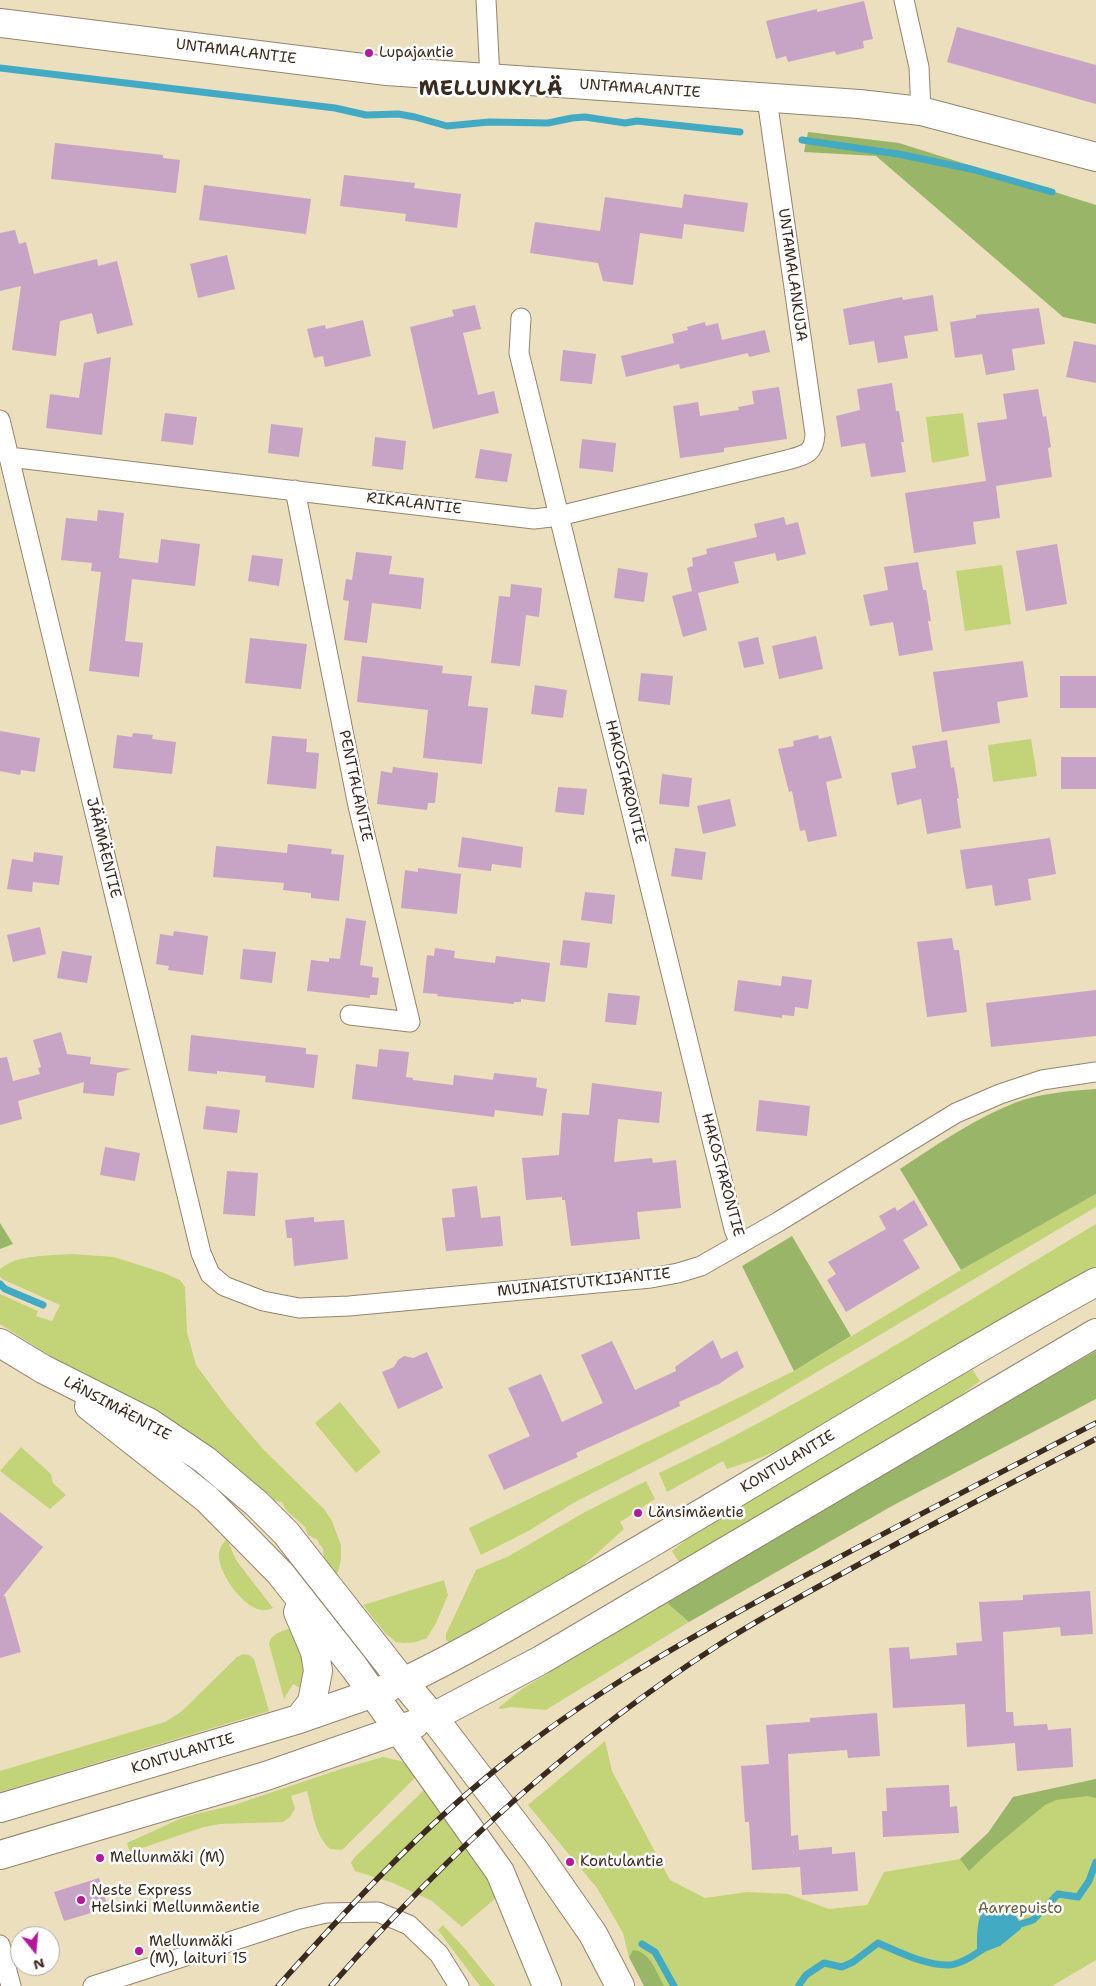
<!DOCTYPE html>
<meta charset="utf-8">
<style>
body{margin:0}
#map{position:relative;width:1096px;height:1986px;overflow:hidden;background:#ecdfbd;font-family:"Shantell Sans",sans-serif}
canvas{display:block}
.north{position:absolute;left:10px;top:1926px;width:50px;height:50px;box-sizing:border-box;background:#fff;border:1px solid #b1aaa5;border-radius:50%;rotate:163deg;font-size:14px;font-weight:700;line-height:20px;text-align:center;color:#3b2a1e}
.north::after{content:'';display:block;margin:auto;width:18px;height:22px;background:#b5179e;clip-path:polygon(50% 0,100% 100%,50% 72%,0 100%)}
</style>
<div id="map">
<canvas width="1096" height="1986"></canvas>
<div class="north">N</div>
</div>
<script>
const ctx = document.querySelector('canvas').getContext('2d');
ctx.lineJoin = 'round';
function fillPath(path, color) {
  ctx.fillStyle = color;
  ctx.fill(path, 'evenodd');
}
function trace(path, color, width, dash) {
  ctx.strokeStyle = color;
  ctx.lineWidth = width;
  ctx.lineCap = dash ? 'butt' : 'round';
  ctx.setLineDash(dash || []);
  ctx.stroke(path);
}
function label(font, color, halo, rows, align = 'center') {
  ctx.font = font + ' "Shantell Sans",sans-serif';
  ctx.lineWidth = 5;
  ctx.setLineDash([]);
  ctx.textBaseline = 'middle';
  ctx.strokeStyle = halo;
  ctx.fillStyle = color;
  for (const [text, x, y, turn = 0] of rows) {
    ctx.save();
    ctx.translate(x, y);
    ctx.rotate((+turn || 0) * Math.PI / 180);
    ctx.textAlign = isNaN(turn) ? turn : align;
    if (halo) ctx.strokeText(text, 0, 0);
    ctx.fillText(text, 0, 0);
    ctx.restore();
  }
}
fillPath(new Path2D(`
 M 963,413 L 969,456 L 932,463 L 926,417 Z
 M 1002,565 L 1011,624 L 965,631 L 956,571 Z
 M 1031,739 L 1037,776 L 993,782 L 988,745 Z
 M 1096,1194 L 1096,1207 L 746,1414 L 575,1502 L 530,1530 L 481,1555 L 469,1528 L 794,1371 L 961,1270 Z
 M 1096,1224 L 1096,1266 L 792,1443 L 760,1458 L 727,1469 L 723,1461 L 667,1492 L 659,1473 C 811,1402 952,1310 1096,1224 Z
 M 72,1254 L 114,1257 L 164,1273 L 180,1280 L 185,1287 L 187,1332 L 196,1365 L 227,1407 L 263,1449 L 324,1509 L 332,1521 L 341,1545 L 341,1559 L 338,1572 L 332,1579 L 324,1568 L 323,1548 L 319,1544 L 318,1540 L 308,1535 L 305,1527 L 286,1510 L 282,1502 L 274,1501 L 268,1493 L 260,1497 L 135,1404 L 44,1352 L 0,1324 L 0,1294 L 38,1311 L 36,1316 L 52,1321 L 60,1305 L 2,1279 L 0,1276 L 0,1269 C 18,1254 50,1256 72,1254 Z
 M 972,1369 L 980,1381 L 958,1397 L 679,1562 L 672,1551 L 692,1535 Z
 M 340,1402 L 381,1452 L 356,1473 L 315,1423 Z
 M 21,1447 L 51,1474 L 53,1483 L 66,1495 L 50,1509 L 0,1471 Z
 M 646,1481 L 655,1499 L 620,1522 L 624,1529 C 608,1543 593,1558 575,1571 C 536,1599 491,1620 449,1642 L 446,1640 L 446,1634 L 476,1570 L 509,1556 L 585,1512 Z
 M 227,1539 L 236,1560 L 273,1608 C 270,1609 265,1611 262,1610 C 243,1608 217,1572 219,1553 C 220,1547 223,1543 227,1539 Z
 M 444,1580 L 448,1595 L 436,1623 L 427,1638 L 416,1642 L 404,1643 L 396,1642 L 385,1633 L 363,1605 Z
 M 667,1603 L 689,1622 L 546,1710 L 511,1707 L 501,1709 L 498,1708 L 522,1689 Z
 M 289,1629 C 303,1648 309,1664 300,1688 L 293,1684 L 284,1699 L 269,1644 C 271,1634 279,1632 289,1629 Z
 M 243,1654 L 249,1655 L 254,1659 L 269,1711 L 0,1792 L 0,1771 L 165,1722 L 181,1712 L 237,1657 Z
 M 605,1741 L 612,1771 L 670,1880 L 705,1898 L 747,1892 L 788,1894 L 829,1909 L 867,1905 L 884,1872 L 960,1859 L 988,1833 L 1013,1797 L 1096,1779 L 1096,1960 L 1052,1986 L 644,1986 L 629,1957 L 623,1933 L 597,1888 L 528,1805 Z
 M 383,1757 L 401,1761 L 419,1774 L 342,1850 L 330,1849 C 314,1834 313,1811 307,1791 L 291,1796 L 295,1809 L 290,1817 L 283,1822 L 220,1824 L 204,1827 L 130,1852 L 127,1843 L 184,1817 L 234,1805 L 341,1769 Z
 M 430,1787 L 504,1891 L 462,1927 L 432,1901 L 393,1883 L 355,1871 L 351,1863 L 354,1858 L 424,1790 Z
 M 443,1925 L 466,1950 L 495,1986 L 480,1986 L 438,1930 Z`), '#c2d477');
fillPath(new Path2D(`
 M 808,132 L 899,143 L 1096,205 L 1096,324 L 1063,317 L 876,156 L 804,152 Z
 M 1096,1089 L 1096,1194 L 961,1270 L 900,1169 C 938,1144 975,1118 1017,1102 C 1041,1093 1070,1091 1096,1089 Z
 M 0,1223 L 13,1244 L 0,1249 Z
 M 792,1236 L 851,1336 L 794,1371 L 742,1266 Z
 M 1096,1351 L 1096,1399 L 892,1506 L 689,1622 L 667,1603 L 979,1417 Z
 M 1096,1779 L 1096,1798 L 1087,1796 L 1056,1800 L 1045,1805 L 992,1849 L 969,1871 L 960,1859 L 988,1833 L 1013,1797 Z
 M 633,1950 C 650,1951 657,1973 664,1986 L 644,1986 L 629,1957 Z`), '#99b668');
fillPath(new Path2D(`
 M 997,1906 C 1008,1909 1020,1915 1021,1929 L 1000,1946 L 979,1954 L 977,1953 C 977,1941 976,1923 982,1912 C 985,1908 992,1907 997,1906 Z`), '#43aac3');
trace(new Path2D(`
 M 0,68 L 335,108 L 366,115 L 398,114 L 415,117 L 447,126 L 489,122 L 548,123 L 572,118 L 585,117 L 625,123 L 637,121 L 740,132
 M 802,140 L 898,154 L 971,169 L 1052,192
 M 0,1284 L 5,1289 L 43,1305
 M 1012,1927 L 1033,1920 L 1058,1894 L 1078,1897 L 1089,1881 L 1096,1862
 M 642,1944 L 655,1952 L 674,1986
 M 799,1985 L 806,1975 L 824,1963 L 842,1967 L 853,1962 L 878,1943 C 899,1952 924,1965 948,1965 C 960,1965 974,1955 983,1949`), '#43aac3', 7);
fillPath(new Path2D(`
 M 864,1 L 873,39 L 863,41 L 864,48 L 836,55 L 835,51 L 788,62 L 786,56 L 776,59 L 766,21 L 817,9 L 817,12 Z
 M 957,27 L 1096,65 L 1096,104 L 947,62 Z
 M 55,143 L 163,155 L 163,158 L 180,160 L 176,193 L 51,179 Z
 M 344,175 L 415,183 L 414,188 L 461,194 L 457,228 L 405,221 L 406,214 L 340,206 Z
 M 204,185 L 311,199 L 306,234 L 199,220 Z
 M 684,194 L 748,203 L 744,232 L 684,224 L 682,239 L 640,233 L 633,285 L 603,281 L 598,263 L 530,253 L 535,222 L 600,231 L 605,197 L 682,208 Z
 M 15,230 L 19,244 L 26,242 L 34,274 L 97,259 L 98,266 L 117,261 L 133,325 L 97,334 L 92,313 L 60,321 L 56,356 L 12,350 L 21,286 L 0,291 L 0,233 Z
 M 227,255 L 235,289 L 198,298 L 190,264 Z
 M 933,295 L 938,331 L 904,336 L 908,358 L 878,363 L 874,341 L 849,345 L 843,309 L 902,297 L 903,300 Z
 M 475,305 L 481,329 L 463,333 L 478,395 L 494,391 L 499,413 L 433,429 L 410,327 L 454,316 L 452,310 Z
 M 1039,308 L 1045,344 L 1012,349 L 1015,370 L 986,375 L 982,354 L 955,358 L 950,322 L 976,318 L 976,315 Z
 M 363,320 L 371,356 L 325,367 L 323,356 L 314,358 L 307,329 L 325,325 L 326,329 Z
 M 705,322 L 706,326 L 718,323 L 722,340 L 765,330 L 770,352 L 749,357 L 748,353 L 680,369 L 679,364 L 626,377 L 621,356 L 674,343 L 672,334 L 688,330 L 687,327 Z
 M 1074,341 L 1096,345 L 1096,383 L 1066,377 Z
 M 563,350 L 596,354 L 592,384 L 560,381 Z
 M 111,357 L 102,435 L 46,428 L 50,394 L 79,398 L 84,363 Z
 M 892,383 L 896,411 L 899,411 L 904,442 L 901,442 L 906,472 L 871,477 L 865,443 L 841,447 L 836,416 L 860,410 L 857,389 Z
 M 779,387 L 787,439 L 724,448 L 724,452 L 680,458 L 673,406 L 698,402 L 700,416 L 739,410 L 738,407 L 754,404 L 752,391 Z
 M 1038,389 L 1043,417 L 1046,416 L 1051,447 L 1048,448 L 1052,477 L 996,486 L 1000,518 L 973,522 L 976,544 L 914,553 L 905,493 L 986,481 L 977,423 L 1007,419 L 1003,394 Z
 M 165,413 L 197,417 L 193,445 L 161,441 Z
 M 271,424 L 303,428 L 299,457 L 268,453 Z
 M 375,437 L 406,441 L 403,470 L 372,466 Z
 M 582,439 L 616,443 L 613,472 L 579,468 Z
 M 480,449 L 512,454 L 507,482 L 475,478 Z
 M 98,510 L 124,513 L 119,558 L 158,563 L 161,539 L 200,544 L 195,586 L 132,579 L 125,641 L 143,643 L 139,677 L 89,671 L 101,572 L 91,571 L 92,563 L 61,560 L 66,518 L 97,521 Z
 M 784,517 L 786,525 L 798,522 L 806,554 L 777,561 L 775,553 L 734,562 L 739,583 L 698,593 L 707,630 L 683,637 L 672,596 L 692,591 L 687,568 L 693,566 L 692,558 L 707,554 L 706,549 L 757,537 L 754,524 Z
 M 1057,544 L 1067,604 L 1026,611 L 1016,551 Z
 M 356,552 L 392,556 L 389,574 L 424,578 L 421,609 L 372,603 L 367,643 L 344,640 L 349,601 L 343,600 L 346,579 L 352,580 Z
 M 252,555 L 283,559 L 279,586 L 248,581 Z
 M 918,562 L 923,590 L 926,590 L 931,621 L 928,621 L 933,650 L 899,656 L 893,622 L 870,626 L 863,595 L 888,590 L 884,567 Z
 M 618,568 L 648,573 L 644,602 L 614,598 Z
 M 511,584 L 542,588 L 539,617 L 526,615 L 520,666 L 491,663 L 499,596 L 510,597 Z
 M 816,636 L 823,669 L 779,679 L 772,646 Z
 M 758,637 L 764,664 L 744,668 L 738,642 Z
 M 250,638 L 307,644 L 301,689 L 245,683 Z
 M 362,656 L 443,666 L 442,673 L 472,676 L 468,706 L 488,708 L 482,764 L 423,758 L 428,710 L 357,702 Z
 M 1023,661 L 1028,697 L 997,702 L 1000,723 L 942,732 L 933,672 Z
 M 641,673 L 673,676 L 670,705 L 638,701 Z
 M 1060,676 L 1096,676 L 1096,708 L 1060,708 Z
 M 535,685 L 567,690 L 563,718 L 531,714 Z
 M 0,731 L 40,738 L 35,772 L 21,770 L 20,775 L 0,771 Z
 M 133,733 L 153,735 L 152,739 L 176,742 L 172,774 L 113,768 L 117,735 L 132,737 Z
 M 818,735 L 819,739 L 831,736 L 842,778 L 826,782 L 837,836 L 808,842 L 805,830 L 800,831 L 792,791 L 789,792 L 778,749 L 794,746 L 793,741 Z
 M 272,736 L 307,739 L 306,752 L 319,753 L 316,789 L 267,784 Z
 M 947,740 L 951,768 L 954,767 L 959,798 L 957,799 L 961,828 L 927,834 L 921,799 L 897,805 L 891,773 L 916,768 L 912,746 Z
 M 1061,757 L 1096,757 L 1096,789 L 1061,789 Z
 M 393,767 L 438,773 L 435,803 L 428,803 L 427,810 L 377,804 L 381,771 L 392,773 Z
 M 662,774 L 692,778 L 689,807 L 659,804 Z
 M 558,787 L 587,789 L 584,815 L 555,812 Z
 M 730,799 L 736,826 L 703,834 L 697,806 Z
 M 462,837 L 523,847 L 521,868 L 492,864 L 491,871 L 458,867 Z
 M 1050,838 L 1056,874 L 1028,879 L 1031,900 L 995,906 L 992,885 L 966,889 L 960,850 Z
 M 288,844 L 332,849 L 331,854 L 344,855 L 339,901 L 311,898 L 311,893 L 283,890 L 284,883 L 213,877 L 216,846 L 287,853 Z
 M 675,848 L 706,852 L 702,880 L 671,876 Z
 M 34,852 L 63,856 L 59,885 L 33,882 L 32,892 L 7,889 L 12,859 L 33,862 Z
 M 418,868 L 461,874 L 457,914 L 401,908 L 405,870 L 418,872 Z
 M 585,892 L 615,895 L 612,924 L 581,920 Z
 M 346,918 L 366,921 L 360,965 L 373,967 L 372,977 L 379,978 L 377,995 L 370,995 L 370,998 L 307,991 L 311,960 L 329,962 L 329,958 L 340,959 Z
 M 40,927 L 46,954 L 13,962 L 7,935 Z
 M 174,931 L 208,936 L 203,975 L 168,970 L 169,966 L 156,964 L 160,934 L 173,936 Z
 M 952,938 L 954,950 L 959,950 L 967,1012 L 927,1017 L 917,942 Z
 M 563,940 L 590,943 L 587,968 L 560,965 Z
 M 435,948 L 455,951 L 454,958 L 495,963 L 496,956 L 550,963 L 545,1002 L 521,999 L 521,1002 L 514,1002 L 514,1004 L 437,996 L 438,994 L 423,993 L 427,955 L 434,956 Z
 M 243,949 L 276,952 L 272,983 L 240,979 Z
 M 62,951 L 92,956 L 87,983 L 57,978 Z
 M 782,976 L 812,980 L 808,1009 L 795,1007 L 794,1016 L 782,1015 L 782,1018 L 734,1011 L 738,980 L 781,986 Z
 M 1096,990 L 1096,1036 L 991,1047 L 986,1003 Z
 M 608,993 L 640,996 L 636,1025 L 605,1022 Z
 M 61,1032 L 67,1054 L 91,1057 L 90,1064 L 131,1069 L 117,1073 L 114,1096 L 83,1093 L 84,1082 L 18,1101 L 22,1119 L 0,1125 L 0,1058 L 7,1057 L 13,1081 L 40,1074 L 38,1068 L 41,1067 L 33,1040 Z
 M 191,1035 L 306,1048 L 306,1054 L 318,1055 L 314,1088 L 265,1082 L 266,1076 L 217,1071 L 217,1074 L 188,1071 Z
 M 379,1049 L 409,1052 L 406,1077 L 413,1078 L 413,1080 L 453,1085 L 454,1075 L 493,1080 L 494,1073 L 537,1078 L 536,1087 L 547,1089 L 543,1116 L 495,1110 L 494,1117 L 352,1099 L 356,1064 L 377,1067 Z
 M 592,1083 L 662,1092 L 659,1123 L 618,1119 L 614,1162 L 652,1158 L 653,1163 L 676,1160 L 681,1208 L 637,1212 L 640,1239 L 571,1246 L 565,1200 L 562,1200 L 562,1197 L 526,1200 L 522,1158 L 559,1155 L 562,1113 L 589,1115 Z
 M 759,1100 L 810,1106 L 807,1136 L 756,1131 Z
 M 206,1106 L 240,1110 L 237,1133 L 203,1129 Z
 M 105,1147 L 140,1153 L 135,1181 L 100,1175 Z
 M 227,1171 L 258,1173 L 255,1216 L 223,1214 Z
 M 477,1186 L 481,1218 L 500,1216 L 503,1246 L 446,1251 L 442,1218 L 455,1217 L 452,1189 Z
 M 914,1200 L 928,1225 L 903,1240 L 920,1268 L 846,1312 L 827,1280 L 836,1274 L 828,1262 L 886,1229 L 879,1216 L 895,1207 L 897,1211 Z
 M 314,1217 L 314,1222 L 344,1220 L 348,1259 L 294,1266 L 292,1238 L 287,1238 L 285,1220 Z
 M 713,1340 L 721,1359 L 737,1351 L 744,1367 L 719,1384 L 679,1402 L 680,1406 L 576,1453 L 578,1457 L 504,1490 L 488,1455 L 530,1436 L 508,1388 L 541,1374 L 562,1422 L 603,1403 L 581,1355 L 612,1341 L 635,1390 L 676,1371 L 675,1367 Z
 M 427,1352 L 443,1388 L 398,1409 L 382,1372 L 394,1367 L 398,1360 L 404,1356 L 413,1358 Z
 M 0,1512 L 43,1547 L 3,1596 L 5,1596 L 21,1652 L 0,1658 Z
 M 1090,1591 L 1093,1634 L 1061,1636 L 1060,1627 L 1003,1632 L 1006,1712 L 1013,1712 L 1014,1726 L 1047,1724 L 1048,1730 L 1071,1728 L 1073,1767 L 1017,1771 L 1015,1743 L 967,1747 L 965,1704 L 893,1708 L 889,1648 L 909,1647 L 910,1659 L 957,1655 L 956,1643 L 982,1641 L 979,1602 L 1023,1600 L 1023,1595 Z
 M 877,1713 L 880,1756 L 848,1758 L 847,1750 L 788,1754 L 791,1836 L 798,1835 L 799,1850 L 832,1847 L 832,1854 L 855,1852 L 858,1891 L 802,1895 L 800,1867 L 752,1870 L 749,1822 L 745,1822 L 741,1766 L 769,1764 L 766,1725 L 810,1722 L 810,1718 Z
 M 949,1785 L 950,1807 L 957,1806 L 959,1833 L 883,1837 L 882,1811 L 887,1811 L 886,1788 Z
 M 99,1878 L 108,1908 L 64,1921 L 54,1892 Z`), '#c7a3c6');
const street = new Path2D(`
 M 486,0 L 490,78
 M 904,0 L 919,67 L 921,111
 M 521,318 L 519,353 L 734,1229 L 740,1244
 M 0,420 L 201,1253 L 210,1274 L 224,1286 L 263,1301 L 299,1308 L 349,1306 L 651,1278 L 678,1273 L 701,1266 L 778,1222 L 956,1113 L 1000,1094 L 1042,1080 L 1096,1072
 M 9,457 L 534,519 L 559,516 L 787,460 C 805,455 814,454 815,434 L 767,99
 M 295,490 L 358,806 L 410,1022 L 350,1015
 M 0,1945 L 11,1986
 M 93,1986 L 300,1919 L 326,1913 L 378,1912 L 409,1925 L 439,1954 L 459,1986`);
const secondary = new Path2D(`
 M 0,23 L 387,71 L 859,104 L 921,111 L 1096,157
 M 0,1343 L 43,1369 L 150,1423 L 205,1460 L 225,1477 L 257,1504 L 286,1533 L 403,1682 L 433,1717 L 536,1852 L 593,1934 L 620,1986
 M 89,1406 L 207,1499 L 280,1573 L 354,1667 L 500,1872 L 547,1986
 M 298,1612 L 315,1652 L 318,1671 L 312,1702 L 299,1719
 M 0,1808 L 299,1719 L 388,1688
 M 0,1855 L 266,1776 L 415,1724`);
const primary = new Path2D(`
 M 403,1682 C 476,1647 546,1604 617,1563 C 777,1470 934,1371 1096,1282
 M 433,1717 L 541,1660 L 1096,1333`);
trace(street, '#94846e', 21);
trace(secondary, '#94846e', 30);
trace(primary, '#94846e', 30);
trace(street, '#fff', 19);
trace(secondary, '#fff', 28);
trace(primary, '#fff', 28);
const rail = new Path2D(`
 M 278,1986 C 348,1908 417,1833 499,1767 C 587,1696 685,1640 784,1587 C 887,1531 992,1477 1096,1423
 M 331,1986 C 445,1855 574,1738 720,1644 C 764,1616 810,1591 856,1566 C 935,1522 1016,1481 1096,1439`);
trace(rail, '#3b2a1e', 5.5);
trace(rail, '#fff', 4, [11]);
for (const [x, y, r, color] of [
 [369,53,5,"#b5179e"],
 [638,1513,5,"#b5179e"],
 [100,1858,5,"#b5179e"],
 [570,1862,5,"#b5179e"],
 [81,1900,5,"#b5179e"],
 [139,1951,5,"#b5179e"]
]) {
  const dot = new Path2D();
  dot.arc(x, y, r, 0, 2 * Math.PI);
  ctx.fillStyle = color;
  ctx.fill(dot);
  trace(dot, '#fff', 2);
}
label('15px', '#3b2a1e', '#fff', [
 ["UNTAMALANTIE",236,52,7],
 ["UNTAMALANTIE",640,89,4],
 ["UNTAMALANKUJA",792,275,82],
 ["RIKALANTIE",414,504,7],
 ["HAKOSTARONTIE",625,782,76],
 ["PENTTALANTIE",355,786,78],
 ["JÄÄMÄENTIE",103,848,76],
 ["HAKOSTARONTIE",722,1175,75],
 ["MUINAISTUTKIJANTIE",584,1283,-6],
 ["LÄNSIMÄENTIE",117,1409,28],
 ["KONTULANTIE",788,1462,-31],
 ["KONTULANTIE",183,1754,-17]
]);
label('15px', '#3b2a1e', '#fff', [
 ["Lupajantie",379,53],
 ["Länsimäentie",648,1513],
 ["Mellunmäki (M)",110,1858],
 ["Kontulantie",580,1862],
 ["Neste Express",91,1891],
 ["Helsinki Mellunmäentie",91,1908],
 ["Mellunmäki",149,1942],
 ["(M), laituri 15",149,1959]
], 'left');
label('15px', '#645d39', '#fff', [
 ["Aarrepuisto",1020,1909]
]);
ctx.letterSpacing = '1px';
label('bold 20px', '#3b2a1e', '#fff', [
 ["MELLUNKYLÄ",491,90]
]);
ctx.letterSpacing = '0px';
</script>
